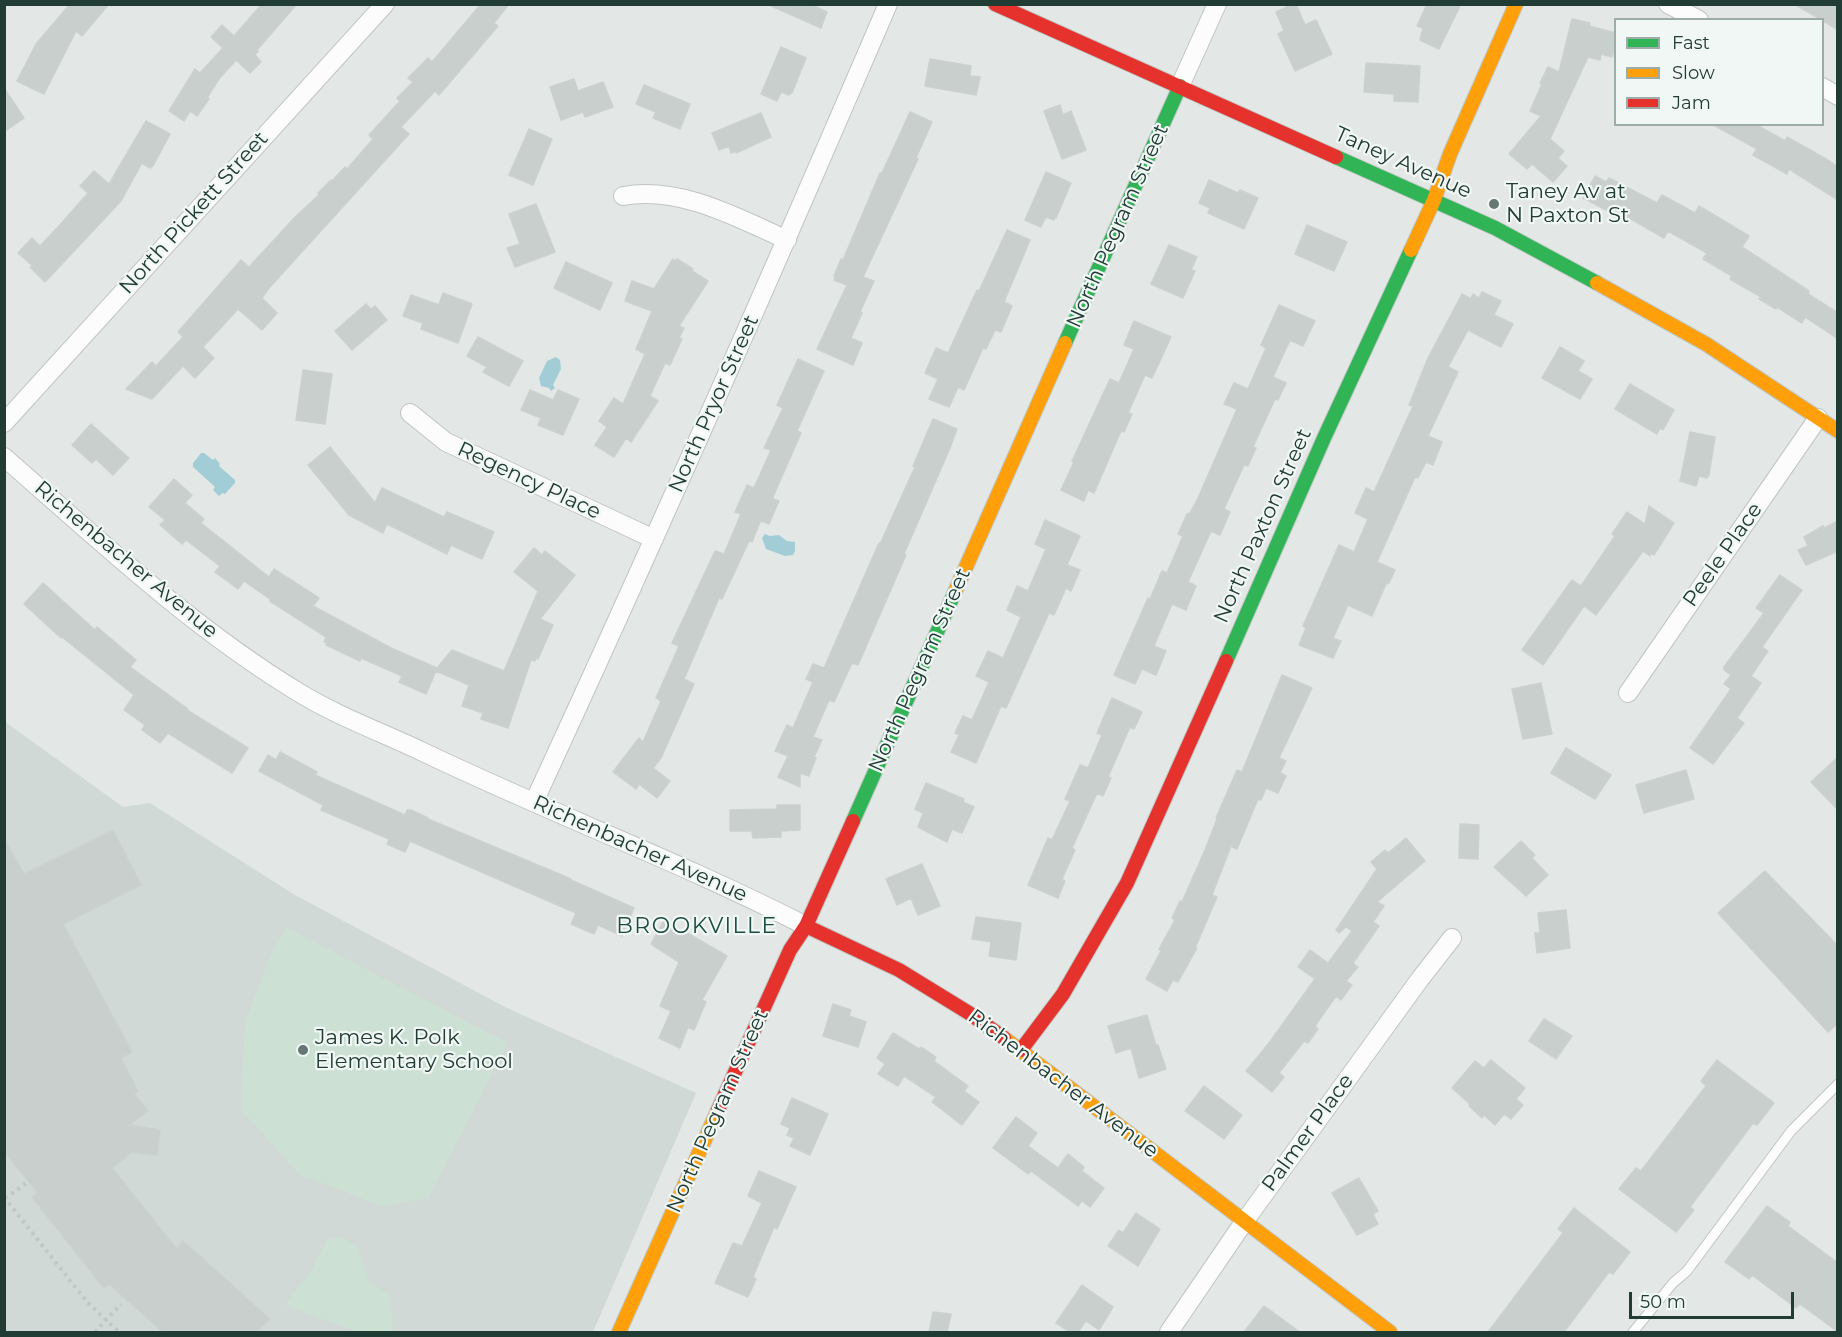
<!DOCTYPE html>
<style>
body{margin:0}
#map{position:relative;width:1842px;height:1337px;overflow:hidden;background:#e3e8e6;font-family:Montserrat,sans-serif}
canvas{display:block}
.frame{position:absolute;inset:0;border:6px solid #213b35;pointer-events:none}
.legend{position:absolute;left:1614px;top:18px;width:210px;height:108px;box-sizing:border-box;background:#f0f7f4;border:2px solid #9daca8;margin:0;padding:8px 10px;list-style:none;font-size:18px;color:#213b35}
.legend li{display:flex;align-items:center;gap:12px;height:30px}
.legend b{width:30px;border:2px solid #9daca8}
.scale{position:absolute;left:1629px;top:1292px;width:165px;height:27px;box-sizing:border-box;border:3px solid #213b35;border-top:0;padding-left:8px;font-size:18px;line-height:21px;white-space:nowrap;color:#213b35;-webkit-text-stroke:4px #f0f7f4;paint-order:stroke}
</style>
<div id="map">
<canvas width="1842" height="1337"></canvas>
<div class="frame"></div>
<ul class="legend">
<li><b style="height:8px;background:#30b455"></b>Fast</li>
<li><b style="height:8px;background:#ff9f0a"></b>Slow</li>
<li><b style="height:8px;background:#e5322d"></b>Jam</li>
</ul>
<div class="scale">50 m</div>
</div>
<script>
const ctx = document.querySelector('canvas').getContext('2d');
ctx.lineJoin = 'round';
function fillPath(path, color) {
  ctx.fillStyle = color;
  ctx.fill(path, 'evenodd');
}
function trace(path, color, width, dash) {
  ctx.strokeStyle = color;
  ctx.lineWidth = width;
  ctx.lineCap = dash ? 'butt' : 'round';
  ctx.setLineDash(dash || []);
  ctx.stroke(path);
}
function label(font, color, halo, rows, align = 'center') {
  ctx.font = font + ' Montserrat,sans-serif';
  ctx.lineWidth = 4.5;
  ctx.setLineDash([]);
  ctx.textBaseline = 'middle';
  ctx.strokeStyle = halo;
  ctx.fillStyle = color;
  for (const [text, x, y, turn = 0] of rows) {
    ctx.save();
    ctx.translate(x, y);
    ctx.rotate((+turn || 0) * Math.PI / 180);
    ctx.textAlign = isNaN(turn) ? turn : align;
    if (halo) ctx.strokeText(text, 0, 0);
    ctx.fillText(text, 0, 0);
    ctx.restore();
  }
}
fillPath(new Path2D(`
 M 4,721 L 123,807 L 150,803 L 295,895 L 507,1008 L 696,1093 L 593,1332 L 5,1332 Z`), '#d0d9d6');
fillPath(new Path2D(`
 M 287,928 L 508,1043 L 428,1198 L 382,1206 L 299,1174 L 241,1109 L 245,1022 L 272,952 Z
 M 343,1237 L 358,1248 L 370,1284 L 389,1293 L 393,1330 L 392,1332 L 357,1332 L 285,1305 L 311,1271 L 327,1240 Z`), '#cce1d3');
fillPath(new Path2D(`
 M 556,357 L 560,360 L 561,369 L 553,385 L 555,388 L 551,391 L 549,388 L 541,386 L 539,378 L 547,361 Z
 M 201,453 L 204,453 L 213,460 L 215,458 L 220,464 L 219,466 L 235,480 L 235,483 L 225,494 L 223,493 L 219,496 L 213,490 L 215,487 L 193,467 L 193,463 Z
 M 765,534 L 770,536 L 779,535 L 787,541 L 795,542 L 795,551 L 793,555 L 785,556 L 766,549 L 762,538 Z`), '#a3cdd6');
const building = new Path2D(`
 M 70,4 L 109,4 L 82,36 L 76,31 L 44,94 L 17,81 L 36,44 Z
 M 262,4 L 297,4 L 257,50 L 258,51 L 255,55 L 261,62 L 250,73 L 236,60 L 219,79 L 207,98 L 209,99 L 197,116 L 190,111 L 184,121 L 169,111 L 195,69 L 200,73 L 223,48 L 211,37 L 222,25 L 234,36 Z
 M 481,4 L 509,4 L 494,23 L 498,26 L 439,95 L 435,91 L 401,127 L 409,134 L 270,287 L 262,298 L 277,313 L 262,330 L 238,309 L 203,347 L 214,358 L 195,378 L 183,366 L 152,399 L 126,389 L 152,362 L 156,366 L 183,337 L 178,332 L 241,260 L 249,267 L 296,216 L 319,195 L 318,193 L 331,180 L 332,181 L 345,167 L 347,169 L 373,139 L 369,135 L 400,101 L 397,98 L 413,82 L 408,78 L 428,58 L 432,62 Z
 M 767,4 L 810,4 L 827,12 L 821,28 Z
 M 1293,4 L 1296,4 L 1305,25 L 1316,20 L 1332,54 L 1295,71 L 1278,34 L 1284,31 L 1276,12 Z
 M 1427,4 L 1461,4 L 1439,49 L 1420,40 L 1423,28 L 1417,26 Z
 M 1794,4 L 1838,4 L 1838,30 L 1822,20 Z
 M 1572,19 L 1590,23 L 1589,26 L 1616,33 L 1616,44 L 1612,57 L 1601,54 L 1600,60 L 1588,57 L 1550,139 L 1564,151 L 1558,158 L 1567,166 L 1553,182 L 1532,164 L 1527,169 L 1509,154 L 1541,116 L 1530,111 L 1542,84 L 1540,83 L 1548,67 L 1559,72 Z
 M 781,47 L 806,58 L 792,93 L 789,95 L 781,92 L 777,101 L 761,94 Z
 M 930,59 L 971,66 L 970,76 L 980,77 L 976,95 L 925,86 Z
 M 1366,63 L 1420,66 L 1418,102 L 1394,101 L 1394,94 L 1364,92 Z
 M 574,79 L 578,91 L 603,82 L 613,107 L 585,117 L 583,112 L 561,120 L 550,87 Z
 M 644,85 L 690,104 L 680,129 L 653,118 L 656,112 L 636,104 Z
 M 4,88 L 24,118 L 4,132 Z
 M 1060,105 L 1063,115 L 1071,111 L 1086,150 L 1062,159 L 1044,111 Z
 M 910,112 L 932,122 L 916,158 L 918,159 L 863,277 L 874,281 L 860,312 L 862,313 L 851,338 L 862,343 L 853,365 L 817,349 L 847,285 L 834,280 L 835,276 L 834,276 L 841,259 L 843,260 L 880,173 L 882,173 Z
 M 761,113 L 771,137 L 736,153 L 736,151 L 731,153 L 729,146 L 719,150 L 712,133 Z
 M 146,121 L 170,134 L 153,166 L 150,168 L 142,163 L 121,201 L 45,282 L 30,267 L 33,266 L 18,253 L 32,238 L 40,246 L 58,227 L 88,193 L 80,186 L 94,171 L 109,184 Z
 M 1712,124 L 1755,124 L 1785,141 L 1787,137 L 1828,160 L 1838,167 L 1838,200 L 1789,169 L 1787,174 L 1753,155 L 1757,149 Z
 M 529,129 L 552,139 L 533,185 L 509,175 Z
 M 1046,172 L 1071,183 L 1056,218 L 1055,217 L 1054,220 L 1046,217 L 1041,227 L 1025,220 Z
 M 1595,176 L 1606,182 L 1609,178 L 1657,203 L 1662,195 L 1695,213 L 1699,206 L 1749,236 L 1742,247 L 1809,291 L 1808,294 L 1838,313 L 1838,339 L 1805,317 L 1802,323 L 1777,307 L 1776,309 L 1759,299 L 1761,297 L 1730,279 L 1732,276 L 1703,259 L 1707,253 L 1668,231 L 1664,238 L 1631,219 L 1628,224 L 1610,215 L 1612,213 L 1583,198 Z
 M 1209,180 L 1238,193 L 1240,190 L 1258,198 L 1244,229 L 1208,213 L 1210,208 L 1199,203 Z
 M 536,204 L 555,252 L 515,267 L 507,248 L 520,244 L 509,214 Z
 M 1307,225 L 1347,242 L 1334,271 L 1295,254 Z
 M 1007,230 L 1030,240 L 1004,302 L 1012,306 L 1001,332 L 995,330 L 986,349 L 983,348 L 964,390 L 958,387 L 949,407 L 929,399 L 938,379 L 925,373 L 936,348 L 948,353 L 977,290 L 979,291 Z
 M 1169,245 L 1197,257 L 1191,270 L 1195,271 L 1183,298 L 1151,284 Z
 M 673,259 L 675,261 L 677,259 L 693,269 L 692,271 L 708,281 L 679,326 L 684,328 L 679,338 L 682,339 L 670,365 L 665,363 L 650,396 L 658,401 L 631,442 L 626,438 L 614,457 L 595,445 L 607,427 L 599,421 L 614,398 L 623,404 L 645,354 L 636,349 L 652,311 L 625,301 L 632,281 L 654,289 Z
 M 566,262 L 612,283 L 600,310 L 554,288 Z
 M 1482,292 L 1501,301 L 1494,315 L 1513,324 L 1501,347 L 1468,330 L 1448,367 L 1458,372 L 1428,436 L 1442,442 L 1433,465 L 1426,462 L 1418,478 L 1415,477 L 1377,562 L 1395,570 L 1389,583 L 1386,584 L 1372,616 L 1348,605 L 1333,638 L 1341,641 L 1333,658 L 1299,645 L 1306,628 L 1303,626 L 1339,545 L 1354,552 L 1368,519 L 1355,513 L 1366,488 L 1374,492 L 1413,406 L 1409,405 L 1428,358 L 1462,294 L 1471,299 L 1473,294 L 1479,298 Z
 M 443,293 L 472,304 L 458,343 L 421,329 L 423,323 L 403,316 L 411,295 L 439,305 Z
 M 366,304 L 371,309 L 375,306 L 387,320 L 352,350 L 335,331 Z
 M 1279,305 L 1315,321 L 1303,346 L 1290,340 L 1273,377 L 1286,383 L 1278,400 L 1275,399 L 1253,447 L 1256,448 L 1248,466 L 1244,465 L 1224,509 L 1230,512 L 1220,535 L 1211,531 L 1188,582 L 1196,586 L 1186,610 L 1172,604 L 1154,646 L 1166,651 L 1156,675 L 1142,669 L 1135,684 L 1114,675 L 1148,598 L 1150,599 L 1162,571 L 1167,573 L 1183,536 L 1178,534 L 1187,514 L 1190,513 L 1198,498 L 1237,409 L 1224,404 L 1234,383 L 1248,389 L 1266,348 L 1261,345 Z
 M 1134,321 L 1171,337 L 1152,378 L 1145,375 L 1128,413 L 1132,414 L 1124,432 L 1121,431 L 1094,493 L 1088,490 L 1084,501 L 1061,490 L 1074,462 L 1072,461 L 1110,379 L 1119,383 L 1134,349 L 1124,345 Z
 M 478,337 L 523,361 L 509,386 L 483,372 L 487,367 L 467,356 Z
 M 1560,347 L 1584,361 L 1578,371 L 1592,379 L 1580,399 L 1542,378 Z
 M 798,359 L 824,371 L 797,431 L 801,433 L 773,497 L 773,499 L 779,501 L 769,524 L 762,521 L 760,522 L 752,542 L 749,541 L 722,599 L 719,598 L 684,679 L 694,684 L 661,758 L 653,768 L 670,781 L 657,798 L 639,784 L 636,789 L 613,772 L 639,738 L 643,742 L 661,701 L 656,698 L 679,646 L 672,643 L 715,551 L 724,554 L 741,514 L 735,512 L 747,485 L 754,488 L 771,450 L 764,448 L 783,408 L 777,405 Z
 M 303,370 L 332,374 L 325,424 L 296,420 Z
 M 1630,384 L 1674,410 L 1663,430 L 1660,428 L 1657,434 L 1615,409 Z
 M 530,390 L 553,400 L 558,390 L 579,399 L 563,435 L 538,425 L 541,418 L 521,410 Z
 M 933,419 L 957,429 L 950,448 L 904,554 L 906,555 L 858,665 L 852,663 L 834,702 L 829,700 L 813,737 L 822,740 L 814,757 L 816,758 L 809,776 L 800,773 L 800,787 L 778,777 L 788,756 L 775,751 L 787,725 L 793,728 L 813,682 L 806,679 L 813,664 L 824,668 L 879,543 L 880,544 L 915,467 L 913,466 Z
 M 91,424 L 129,458 L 113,475 L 96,459 L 92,463 L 72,445 Z
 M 1690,432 L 1715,437 L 1709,475 L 1707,478 L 1699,476 L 1696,486 L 1680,481 Z
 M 330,447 L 375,503 L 382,488 L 444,517 L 447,512 L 494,532 L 482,559 L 451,545 L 447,554 L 387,524 L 383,533 L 349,515 L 308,465 Z
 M 174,479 L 192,495 L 185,503 L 204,519 L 201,523 L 269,577 L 274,569 L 319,598 L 313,606 L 391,648 L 437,668 L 452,650 L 504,671 L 538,591 L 514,572 L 534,548 L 542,555 L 545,551 L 575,575 L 540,619 L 553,625 L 538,659 L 536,658 L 535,661 L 531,660 L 508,728 L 481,719 L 483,713 L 462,706 L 469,685 L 436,671 L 426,694 L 399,682 L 402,676 L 361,658 L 360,661 L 326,645 L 327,643 L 324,642 L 326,637 L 270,601 L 270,599 L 244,581 L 238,589 L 215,572 L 220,566 L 186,540 L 182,544 L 160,525 L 165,520 L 149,507 Z
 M 1649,506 L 1674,523 L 1654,555 L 1651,553 L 1650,556 L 1643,551 L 1596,615 L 1584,606 L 1543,665 L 1522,650 L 1572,580 L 1581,586 L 1615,536 L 1612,534 L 1627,512 L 1645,524 Z
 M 1045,520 L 1080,536 L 1067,565 L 1080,570 L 1071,591 L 1066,588 L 1054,615 L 1049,613 L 1006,708 L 1001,706 L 976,763 L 951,752 L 959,735 L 955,733 L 963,716 L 972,720 L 989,682 L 976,676 L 988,651 L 1003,658 L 1021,617 L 1007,610 L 1017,586 L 1028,591 L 1046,549 L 1035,544 Z
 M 1838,521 L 1838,551 L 1806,565 L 1798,550 L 1808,546 L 1804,537 L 1823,526 L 1824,528 Z
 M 1780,575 L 1802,590 L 1762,647 L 1768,651 L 1751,676 L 1761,683 L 1737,718 L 1744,723 L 1713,764 L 1690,748 L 1731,689 L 1724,684 L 1731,675 L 1724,670 L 1724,667 L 1764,613 L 1756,608 Z
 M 43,583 L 95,630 L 97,627 L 136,660 L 130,667 L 188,709 L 187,710 L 248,748 L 232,773 L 168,733 L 160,743 L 142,730 L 145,725 L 124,710 L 134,695 L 62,637 L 61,638 L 24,604 Z
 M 1282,675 L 1312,688 L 1279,758 L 1286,761 L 1280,773 L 1286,776 L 1278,793 L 1266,788 L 1261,800 L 1258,799 L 1237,849 L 1231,846 L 1212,895 L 1217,897 L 1195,948 L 1197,948 L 1178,982 L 1173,980 L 1167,991 L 1146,979 L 1161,951 L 1159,949 L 1175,920 L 1172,918 L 1180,901 L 1182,902 L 1205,850 L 1217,819 L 1216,818 L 1237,770 L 1242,772 Z
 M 1541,683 L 1552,734 L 1523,739 L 1512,689 Z
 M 1112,698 L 1142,712 L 1134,729 L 1130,727 L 1108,777 L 1111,778 L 1103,796 L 1097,793 L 1072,848 L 1075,850 L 1062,879 L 1065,881 L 1058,898 L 1028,885 L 1048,838 L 1052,840 L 1070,801 L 1065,799 L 1080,765 L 1088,768 L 1102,735 L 1097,733 Z
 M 1566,748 L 1611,775 L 1595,799 L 1551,773 Z
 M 280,752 L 317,772 L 315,775 L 405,815 L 407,810 L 411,810 L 428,818 L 428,819 L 571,879 L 571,880 L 634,908 L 622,936 L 598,925 L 594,934 L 571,924 L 576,913 L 410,841 L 405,852 L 387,844 L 389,839 L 321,810 L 323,805 L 259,771 L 268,755 L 276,760 Z
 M 1838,757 L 1838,810 L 1811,782 Z
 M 1686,770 L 1694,799 L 1644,813 L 1636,785 Z
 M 926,783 L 964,799 L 963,802 L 974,807 L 962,833 L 952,829 L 947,842 L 918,827 L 923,813 L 915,809 Z
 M 777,805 L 800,805 L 800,830 L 781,831 L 781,837 L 753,838 L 752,831 L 730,831 L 730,810 L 777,809 Z
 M 1460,824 L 1479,825 L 1478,859 L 1459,858 Z
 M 113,830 L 141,885 L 63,924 L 132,1052 L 121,1058 L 138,1091 L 134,1094 L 148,1111 L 129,1125 L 160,1130 L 157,1155 L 132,1152 L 112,1168 L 176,1248 L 183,1241 L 270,1319 L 257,1332 L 163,1332 L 109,1284 L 104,1288 L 32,1197 L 38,1193 L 4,1151 L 4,839 L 24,874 Z
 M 1406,838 L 1425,861 L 1377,902 L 1384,906 L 1373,922 L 1379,926 L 1353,963 L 1358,967 L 1346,981 L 1352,985 L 1341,1000 L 1336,996 L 1315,1026 L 1318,1029 L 1308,1043 L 1304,1041 L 1279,1073 L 1284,1077 L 1272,1092 L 1246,1071 L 1269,1043 L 1315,979 L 1298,967 L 1310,950 L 1328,963 L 1352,931 L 1346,927 L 1339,933 L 1336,930 L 1377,869 L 1371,862 L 1385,850 L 1388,853 Z
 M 1521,841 L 1535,855 L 1532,858 L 1548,875 L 1526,896 L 1494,867 Z
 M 922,864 L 940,906 L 918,915 L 911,898 L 897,905 L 886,879 Z
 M 1765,871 L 1838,946 L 1838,1023 L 1828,1032 L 1718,913 Z
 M 1566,910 L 1570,948 L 1537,953 L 1535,933 L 1540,933 L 1538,913 Z
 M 976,917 L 1021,923 L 1016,960 L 989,956 L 991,942 L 972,939 Z
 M 663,922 L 681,932 L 682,930 L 727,956 L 702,1000 L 706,1002 L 694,1030 L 688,1027 L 680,1048 L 659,1038 L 671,1011 L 660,1006 L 679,962 L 651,944 Z
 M 833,1004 L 851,1010 L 849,1016 L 866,1022 L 858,1047 L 823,1036 Z
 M 1147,1015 L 1156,1046 L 1158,1045 L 1166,1069 L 1139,1078 L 1131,1048 L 1116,1053 L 1108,1026 Z
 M 1544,1019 L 1572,1036 L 1556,1059 L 1529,1041 Z
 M 893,1033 L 919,1049 L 921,1047 L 936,1057 L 934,1061 L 968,1086 L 964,1091 L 979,1102 L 962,1125 L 932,1102 L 936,1097 L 904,1076 L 898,1086 L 878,1074 L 885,1064 L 877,1058 Z
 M 1491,1060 L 1525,1088 L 1516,1099 L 1523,1105 L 1511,1119 L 1504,1114 L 1495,1125 L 1484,1115 L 1482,1118 L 1469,1106 L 1470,1104 L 1452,1088 L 1475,1061 L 1484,1068 Z
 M 1717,1060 L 1774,1103 L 1757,1125 L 1753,1123 L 1690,1207 L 1694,1210 L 1676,1232 L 1619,1189 L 1636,1168 L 1641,1171 L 1706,1086 L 1701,1081 Z
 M 1204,1086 L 1242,1115 L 1224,1139 L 1185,1111 Z
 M 792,1098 L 828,1114 L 810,1155 L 790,1146 L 794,1138 L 787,1135 L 790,1128 L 781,1124 Z
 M 1016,1117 L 1037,1133 L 1028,1146 L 1058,1168 L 1068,1154 L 1084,1167 L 1082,1171 L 1104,1188 L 1090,1207 L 1082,1201 L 1078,1206 L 1031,1171 L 1028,1174 L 993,1148 Z
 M 759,1171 L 796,1187 L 777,1229 L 774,1227 L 753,1277 L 756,1279 L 748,1297 L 715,1283 L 733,1243 L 742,1246 L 762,1203 L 748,1196 Z
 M 1359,1178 L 1378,1211 L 1373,1214 L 1378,1224 L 1357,1235 L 1332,1193 Z
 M 1767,1206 L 1790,1222 L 1788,1226 L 1838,1263 L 1838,1332 L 1800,1304 L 1796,1308 L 1752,1275 L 1749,1279 L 1725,1262 Z
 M 1574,1208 L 1630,1252 L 1613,1274 L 1609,1272 L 1564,1332 L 1488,1332 L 1563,1233 L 1558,1229 Z
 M 1136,1213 L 1160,1229 L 1138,1266 L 1108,1246 L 1119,1230 L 1123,1233 Z
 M 1082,1285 L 1113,1307 L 1099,1330 L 1086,1321 L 1078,1332 L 1070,1332 L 1056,1323 Z
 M 1264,1306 L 1300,1332 L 1244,1332 Z
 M 933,1312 L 951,1314 L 947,1332 L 929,1332 Z`);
fillPath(building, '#c9cfcd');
trace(building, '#cbd1cf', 1.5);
const lane = new Path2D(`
 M 1633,1332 L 1673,1283 L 1687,1271 L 1791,1131 L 1838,1084`);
const street = new Path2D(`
 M 1668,4 L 1699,20
 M 1180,86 L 1217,4
 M 1822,87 L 1838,96
 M 623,196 C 680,186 736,217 787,240
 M 410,413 L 446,442 L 654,539
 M 4,423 L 385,4
 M 4,457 C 99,540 190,626 298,692 C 335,715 381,732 421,751 C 548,812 681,862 806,926
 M 1628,693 L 1818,418
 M 534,802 C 656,538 773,272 888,4
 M 1169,1332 L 1244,1222 L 1420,979 L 1452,938`);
const fast = new Path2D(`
 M 1336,157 L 1495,228 L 1597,283
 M 1065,343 L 1180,86
 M 1226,661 L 1324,438 L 1411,250
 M 853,821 L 954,594`);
const slow = new Path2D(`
 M 1411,250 L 1434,200 L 1450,154 L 1516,4
 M 1597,283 L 1706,344 L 1838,431
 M 954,594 L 1065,343
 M 1004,1038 L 1390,1332
 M 619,1332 L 718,1110`);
const jam = new Path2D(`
 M 995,4 L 1336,157
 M 806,926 L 899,970 L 969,1013 L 1004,1038
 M 1021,1050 L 1063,994 L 1127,883 L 1226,661
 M 718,1110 L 790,950 L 806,926 L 853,821`);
trace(lane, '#c0c5c3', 11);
trace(street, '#c0c5c3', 20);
trace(fast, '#bec6c3', 16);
trace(slow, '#bec6c3', 16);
trace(jam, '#bec6c3', 16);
trace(new Path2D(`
 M 4,1197 L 87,1302 L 119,1332
 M 5,1198 L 31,1180
 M 95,1332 L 121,1304`), '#c0c8c6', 4, [3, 4.5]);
trace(lane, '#fbfcfb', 9);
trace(street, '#fbfcfb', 18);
trace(fast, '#30b455', 14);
trace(slow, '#ff9f0a', 14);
trace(jam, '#e5322d', 14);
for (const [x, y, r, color] of [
 [1494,204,6,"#657873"],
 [303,1050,6,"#657873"]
]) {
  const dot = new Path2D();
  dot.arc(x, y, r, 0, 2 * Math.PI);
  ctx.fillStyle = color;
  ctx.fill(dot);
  trace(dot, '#f0f7f4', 2);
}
label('21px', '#213b35', '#f0f7f4', [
 ["Taney Avenue",1403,163,24],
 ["North Pickett Street",194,213,-48],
 ["North Pegram Street",1118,226,-66],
 ["North Pryor Street",714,404,-66],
 ["Regency Place",529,481,25],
 ["North Paxton Street",1263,526,-66],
 ["Peele Place",1723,555,-55],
 ["Richenbacher Avenue",126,560,40],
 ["North Pegram Street",920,670,-66],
 ["Richenbacher Avenue",640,849,24],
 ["Richenbacher Avenue",1063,1084,37],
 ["North Pegram Street",718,1111,-66],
 ["Palmer Place",1308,1133,-54]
]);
label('21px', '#213b35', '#f0f7f4', [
 ["Taney Av at",1506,192],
 ["N Paxton St",1506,216],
 ["James K. Polk",315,1038],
 ["Elementary School",315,1062]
], 'left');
ctx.letterSpacing = '1.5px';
label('22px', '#1d4c43', '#f0f7f4', [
 ["BROOKVILLE",697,927]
]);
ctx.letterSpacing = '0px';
</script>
